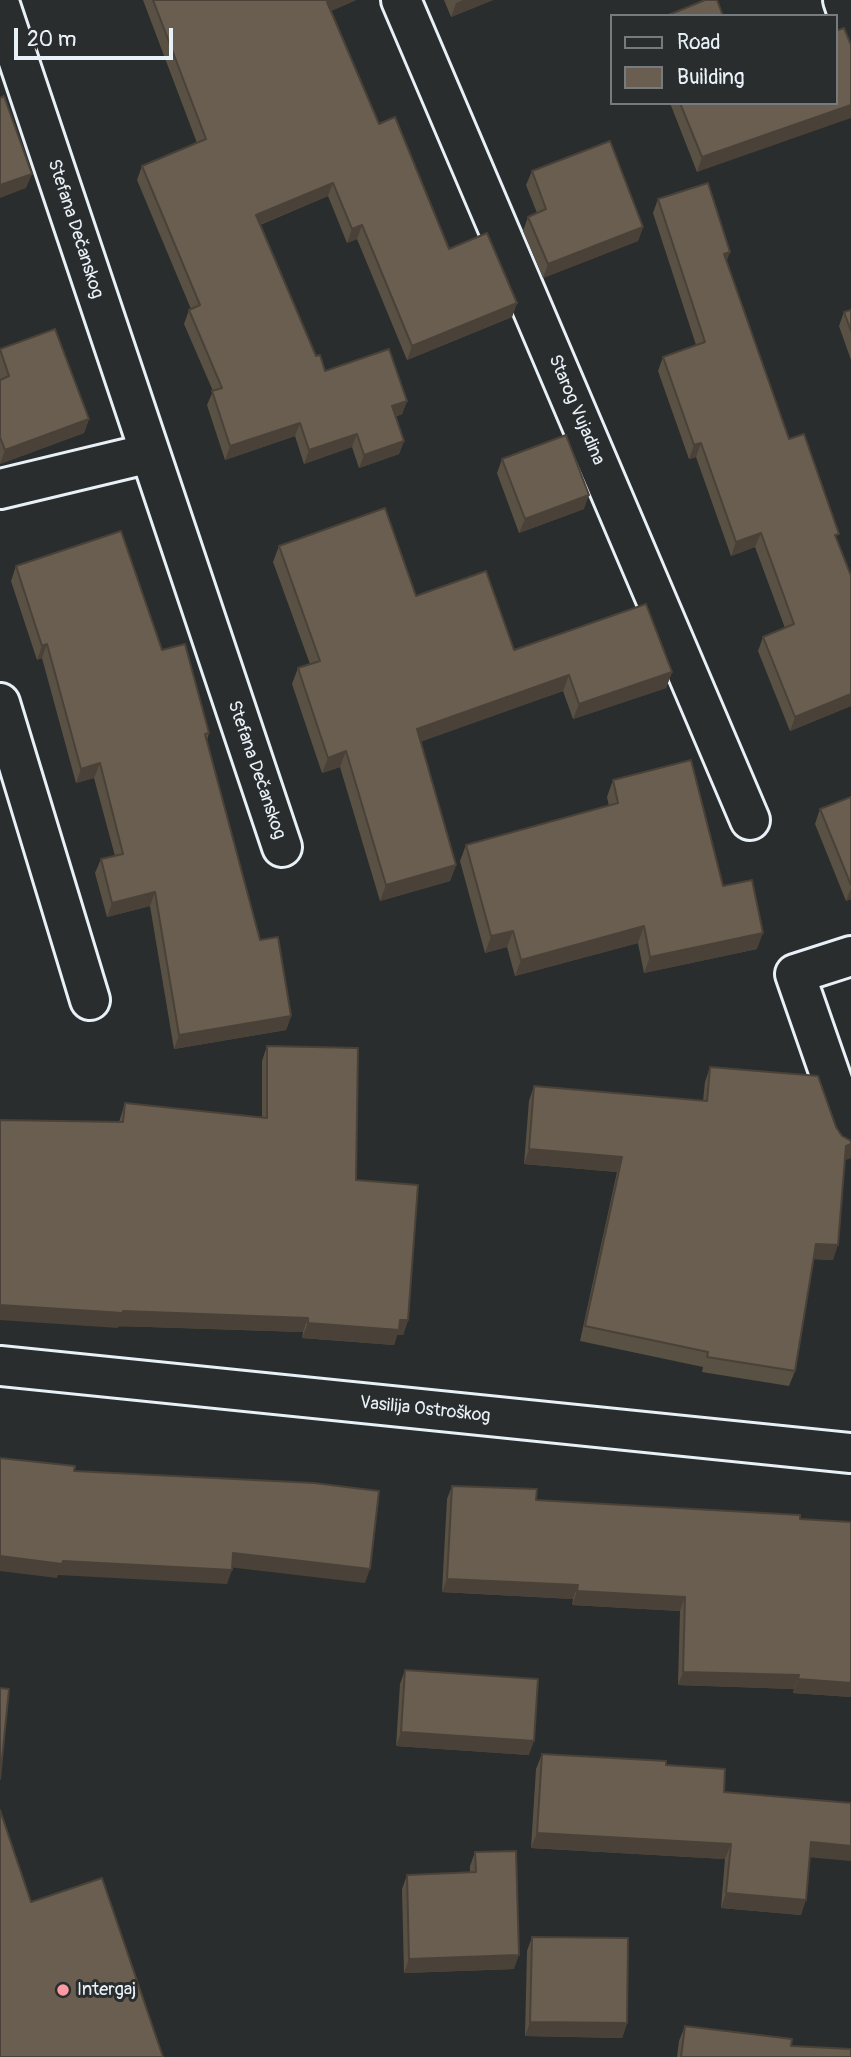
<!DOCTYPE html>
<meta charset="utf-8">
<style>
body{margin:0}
#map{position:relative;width:851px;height:2057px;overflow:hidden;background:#2a2d2e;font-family:Pangolin,sans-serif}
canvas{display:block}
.legend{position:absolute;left:610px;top:14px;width:228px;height:91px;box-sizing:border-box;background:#2a2d2e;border:2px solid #767b7f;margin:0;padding:9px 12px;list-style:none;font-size:21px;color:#e8f1f8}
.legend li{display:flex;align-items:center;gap:14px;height:35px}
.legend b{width:35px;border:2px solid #767b7f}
.scale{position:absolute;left:14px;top:28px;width:159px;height:32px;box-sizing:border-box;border:4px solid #e8f1f8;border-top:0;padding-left:9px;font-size:21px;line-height:24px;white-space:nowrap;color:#e8f1f8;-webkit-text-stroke:5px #2a2d2e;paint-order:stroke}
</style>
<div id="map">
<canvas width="851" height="2057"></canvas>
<ul class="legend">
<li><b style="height:9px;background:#2a2d2e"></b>Road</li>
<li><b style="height:19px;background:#695e50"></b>Building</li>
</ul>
<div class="scale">20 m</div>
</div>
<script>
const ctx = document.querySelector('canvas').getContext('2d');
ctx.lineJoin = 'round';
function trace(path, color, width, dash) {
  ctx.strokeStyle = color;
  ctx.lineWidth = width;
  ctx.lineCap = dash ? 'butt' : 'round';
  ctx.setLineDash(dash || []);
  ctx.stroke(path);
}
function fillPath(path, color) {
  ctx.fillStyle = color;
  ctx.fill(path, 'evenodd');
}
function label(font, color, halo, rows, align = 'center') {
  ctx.font = font + ' Pangolin,sans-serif';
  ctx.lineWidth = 6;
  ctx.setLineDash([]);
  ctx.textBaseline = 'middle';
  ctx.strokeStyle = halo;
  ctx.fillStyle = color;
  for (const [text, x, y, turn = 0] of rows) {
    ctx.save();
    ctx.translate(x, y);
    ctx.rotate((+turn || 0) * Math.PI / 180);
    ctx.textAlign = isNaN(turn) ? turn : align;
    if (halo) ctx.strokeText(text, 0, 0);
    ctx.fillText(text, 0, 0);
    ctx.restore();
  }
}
const minor = new Path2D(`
 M 401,0 L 750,820
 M 843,0 L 851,24
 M 0,5 L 282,847
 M 0,489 L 150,453
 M 0,703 L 90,1000
 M 851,956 L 795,974 L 851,1135
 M 0,1366 L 851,1453`);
trace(minor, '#e8f1f8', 44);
trace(minor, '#2a2d2e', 38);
fillPath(new Path2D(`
 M 143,0 L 356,0 L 331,11 L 379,124 L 449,249 L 517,303 L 512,317 L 407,360 L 357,239 L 347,243 L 328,196 L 260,225 L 316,356 L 325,371 L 407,401 L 402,414 L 395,417 L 404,441 L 399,454 L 359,468 L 352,447 L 304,464 L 295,436 L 225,460 L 207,405 L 213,391 L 184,324 L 189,310 L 191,309 L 137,180 L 142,166 L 197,143 Z
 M 444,0 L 493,0 L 451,17 Z
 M 670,103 L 835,103 L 697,172 Z
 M 532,171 L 643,227 L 638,241 L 543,278 L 523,231 L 528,217 L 537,213 L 526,185 Z
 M 658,199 L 730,252 L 726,261 L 789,439 L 837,540 L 851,576 L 851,706 L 790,731 L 758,651 L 763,637 L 785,628 L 755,547 L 731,556 L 696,457 L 689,459 L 658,371 L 663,357 L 696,345 L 653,213 Z
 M 851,310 L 851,360 L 839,326 L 844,312 Z
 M 0,349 L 89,419 L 84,433 L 0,464 Z
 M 502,459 L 584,509 L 519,533 L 497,473 Z
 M 279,546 L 416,596 L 514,650 L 672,672 L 666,688 L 573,719 L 563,691 L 421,741 L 456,865 L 450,881 L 380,901 L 340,767 L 322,773 L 292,684 L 298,668 L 310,664 L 273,562 Z
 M 16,566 L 162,650 L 209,733 L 207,740 L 260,940 L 291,1016 L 286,1030 L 174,1049 L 150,906 L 107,917 L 95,873 L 101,859 L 115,856 L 94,778 L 76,783 L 42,658 L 37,660 L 11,581 Z
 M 613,780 L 723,886 L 757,949 L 644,973 L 638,943 L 515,976 L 507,947 L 485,953 L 460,861 L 466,845 L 609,806 L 607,797 Z
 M 851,797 L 851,899 L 846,901 L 815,824 L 820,809 Z
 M 267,1046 L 356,1180 L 408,1320 L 403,1335 L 397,1335 L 394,1345 L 302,1338 L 303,1332 L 118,1326 L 118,1328 L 119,1122 L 125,1103 L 262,1117 L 262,1061 Z
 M 710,1067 L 836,1127 L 842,1136 L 851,1141 L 851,1158 L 845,1160 L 833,1260 L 813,1259 L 795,1371 L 789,1386 L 702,1372 L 703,1367 L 580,1341 L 617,1172 L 524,1164 L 529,1101 L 534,1086 L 703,1101 L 705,1082 Z
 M 452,1486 L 536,1500 L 800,1519 L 851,1697 L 793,1693 L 794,1689 L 678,1685 L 680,1611 L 572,1605 L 573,1599 L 442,1592 L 447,1499 Z
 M 405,1670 L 529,1755 L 396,1746 L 400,1684 Z
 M 542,1754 L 666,1765 L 724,1792 L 810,1857 L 801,1915 L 721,1908 L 725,1859 L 531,1848 L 536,1769 Z
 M 475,1852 L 514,1969 L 404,1973 L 402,1889 L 407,1875 L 470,1873 L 470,1866 Z
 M 532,1937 L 627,2023 L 622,2038 L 525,2036 L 527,1951 Z
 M 685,2026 L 791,2046 L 851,2057 L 677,2057 L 679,2041 Z`), '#5a5145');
fillPath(new Path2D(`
 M 331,0 L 356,0 L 322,15 L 327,2 Z
 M 463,0 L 493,0 L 451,17 L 456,3 Z
 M 851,105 L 851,118 L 697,172 L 702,157 Z
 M 32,174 L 26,188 L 0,198 L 0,185 Z
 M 333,183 L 328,196 L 251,228 L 256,215 Z
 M 362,225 L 357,239 L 347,243 L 352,229 Z
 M 643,227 L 638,241 L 543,278 L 548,264 Z
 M 730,252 L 725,266 L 724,254 Z
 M 517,303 L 512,317 L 407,360 L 412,346 Z
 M 407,401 L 402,414 L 387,420 L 392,406 Z
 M 89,419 L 84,433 L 0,464 L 5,450 Z
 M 300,423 L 295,436 L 225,460 L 230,446 Z
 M 357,434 L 352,447 L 304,464 L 309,450 Z
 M 404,441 L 399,454 L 359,468 L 364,455 Z
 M 701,443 L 696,457 L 689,459 L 694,445 Z
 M 589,495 L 584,509 L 519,533 L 525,519 Z
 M 761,533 L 755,547 L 731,556 L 736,542 Z
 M 47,644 L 42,658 L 37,660 L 42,646 Z
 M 672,672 L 666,688 L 573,719 L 579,704 Z
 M 569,675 L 563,691 L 412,745 L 417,729 Z
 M 851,694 L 851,706 L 790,731 L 795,717 Z
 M 346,751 L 340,767 L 322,773 L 328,758 Z
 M 100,763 L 94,778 L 76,783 L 81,769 Z
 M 456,865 L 450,881 L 380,901 L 386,885 Z
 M 851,888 L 851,899 L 846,901 Z
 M 155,892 L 150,906 L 107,917 L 112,903 Z
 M 644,926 L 638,943 L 515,976 L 521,960 Z
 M 513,931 L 507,947 L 485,953 L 491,936 Z
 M 763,933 L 757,949 L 644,973 L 650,957 Z
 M 291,1016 L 286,1030 L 174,1049 L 179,1035 Z
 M 851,1144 L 851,1158 L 840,1161 L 846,1146 Z
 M 529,1149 L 622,1157 L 617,1172 L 524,1164 Z
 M 816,1244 L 838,1245 L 833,1260 L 810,1259 Z
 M 0,1305 L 123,1311 L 308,1318 L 303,1332 L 118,1326 L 118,1328 L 0,1320 Z
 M 400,1320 L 408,1320 L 403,1335 L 397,1335 L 394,1345 L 302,1338 L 308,1323 Z
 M 233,1553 L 370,1569 L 365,1583 L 228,1567 Z
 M 0,1556 L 232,1570 L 227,1584 L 58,1575 L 57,1578 L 0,1571 Z
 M 447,1579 L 578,1585 L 573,1599 L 442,1592 Z
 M 577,1591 L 685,1597 L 680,1611 L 572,1605 Z
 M 683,1672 L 799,1675 L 794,1689 L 678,1685 Z
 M 798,1679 L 851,1683 L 851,1697 L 793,1693 Z
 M 401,1732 L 534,1741 L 529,1755 L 396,1746 Z
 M 537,1833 L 731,1844 L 725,1859 L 531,1848 Z
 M 811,1842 L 851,1846 L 851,1861 L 806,1857 Z
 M 726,1893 L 806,1900 L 801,1915 L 721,1908 Z
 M 519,1955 L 514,1969 L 404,1973 L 409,1959 Z
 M 530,2022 L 627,2023 L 622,2038 L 525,2036 Z`), '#4a4238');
const building = new Path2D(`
 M 153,0 L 331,0 L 327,2 L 379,124 L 395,117 L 449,249 L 487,233 L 517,303 L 412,346 L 362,225 L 352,229 L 333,183 L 256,215 L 316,356 L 320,355 L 325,371 L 389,349 L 407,401 L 392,406 L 404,441 L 364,455 L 357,434 L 309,450 L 300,423 L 230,446 L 212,391 L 222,388 L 189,310 L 200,305 L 142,166 L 206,139 Z
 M 705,0 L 717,0 L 723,16 L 666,16 Z
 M 844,28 L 851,45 L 851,105 L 702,157 L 680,103 L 835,103 L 835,31 Z
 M 4,96 L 32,174 L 0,185 L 0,98 Z
 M 610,141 L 643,227 L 548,264 L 528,217 L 546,209 L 532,171 Z
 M 708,183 L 730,252 L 724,254 L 789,439 L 804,434 L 839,534 L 835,535 L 851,576 L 851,694 L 795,717 L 763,637 L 794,624 L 761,533 L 736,542 L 701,443 L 694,445 L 663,357 L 705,342 L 658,199 Z
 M 851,310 L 851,331 L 844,312 Z
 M 55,329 L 89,419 L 5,450 L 0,437 L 0,380 L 9,376 L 0,349 Z
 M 566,435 L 589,495 L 525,519 L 502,459 Z
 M 385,508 L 416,596 L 486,571 L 514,650 L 646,604 L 672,672 L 579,704 L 569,675 L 417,729 L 456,865 L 386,885 L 346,751 L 328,758 L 298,668 L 320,661 L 279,546 Z
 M 121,531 L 162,650 L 185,644 L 209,733 L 205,734 L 260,940 L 278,937 L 291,1016 L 179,1035 L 155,892 L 112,903 L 101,859 L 123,854 L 100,763 L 81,769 L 47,644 L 42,646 L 16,566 Z
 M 691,760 L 723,886 L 752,880 L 763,933 L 650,957 L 644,926 L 521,960 L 513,931 L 491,936 L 466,845 L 618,803 L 613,780 Z
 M 851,797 L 851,885 L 820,809 Z
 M 267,1046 L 358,1048 L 356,1180 L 418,1185 L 408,1320 L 400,1320 L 399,1330 L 308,1323 L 308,1318 L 123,1311 L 123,1313 L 0,1305 L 0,1120 L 123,1122 L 125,1103 L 267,1118 Z
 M 710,1067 L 818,1076 L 836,1127 L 842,1136 L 851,1141 L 851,1144 L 846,1146 L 838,1245 L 816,1244 L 795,1371 L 707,1357 L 708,1352 L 585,1326 L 622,1157 L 529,1149 L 534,1086 L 707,1101 Z
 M 0,1458 L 75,1466 L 74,1471 L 314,1483 L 379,1491 L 370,1569 L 233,1553 L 232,1570 L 63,1561 L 62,1564 L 0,1556 Z
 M 452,1486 L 537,1489 L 536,1500 L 800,1515 L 800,1519 L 851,1522 L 851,1683 L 798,1679 L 799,1675 L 683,1672 L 685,1597 L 577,1591 L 578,1585 L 447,1579 Z
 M 405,1670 L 538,1679 L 534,1741 L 401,1732 Z
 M 0,1688 L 9,1689 L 0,1779 Z
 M 542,1754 L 666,1761 L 666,1765 L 725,1769 L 724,1792 L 851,1803 L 851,1846 L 811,1842 L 806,1900 L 726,1893 L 731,1844 L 537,1833 Z
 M 0,1810 L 31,1902 L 102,1878 L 163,2057 L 0,2057 Z
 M 516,1851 L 519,1955 L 409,1959 L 407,1875 L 476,1872 L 475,1852 Z
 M 532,1937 L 628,1938 L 627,2023 L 530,2022 Z
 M 685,2026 L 792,2039 L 791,2046 L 851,2049 L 851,2057 L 681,2057 Z`);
fillPath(building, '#695e50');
trace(building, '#4a4238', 2);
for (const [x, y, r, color] of [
 [63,1990,7,"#ff9aa2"]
]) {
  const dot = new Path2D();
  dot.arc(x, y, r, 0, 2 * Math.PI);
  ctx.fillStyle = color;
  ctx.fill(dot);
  trace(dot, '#2a2d2e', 2.5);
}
label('18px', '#e8f1f8', '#2a2d2e', [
 ["Stefana Dečanskog",75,229,72],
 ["Starog Vujadina",576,410,67],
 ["Stefana Dečanskog",256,770,71],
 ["Vasilija Ostroškog",425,1410,6]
]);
label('18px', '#e8f1f8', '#2a2d2e', [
 ["Intergaj",77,1990]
], 'left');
</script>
